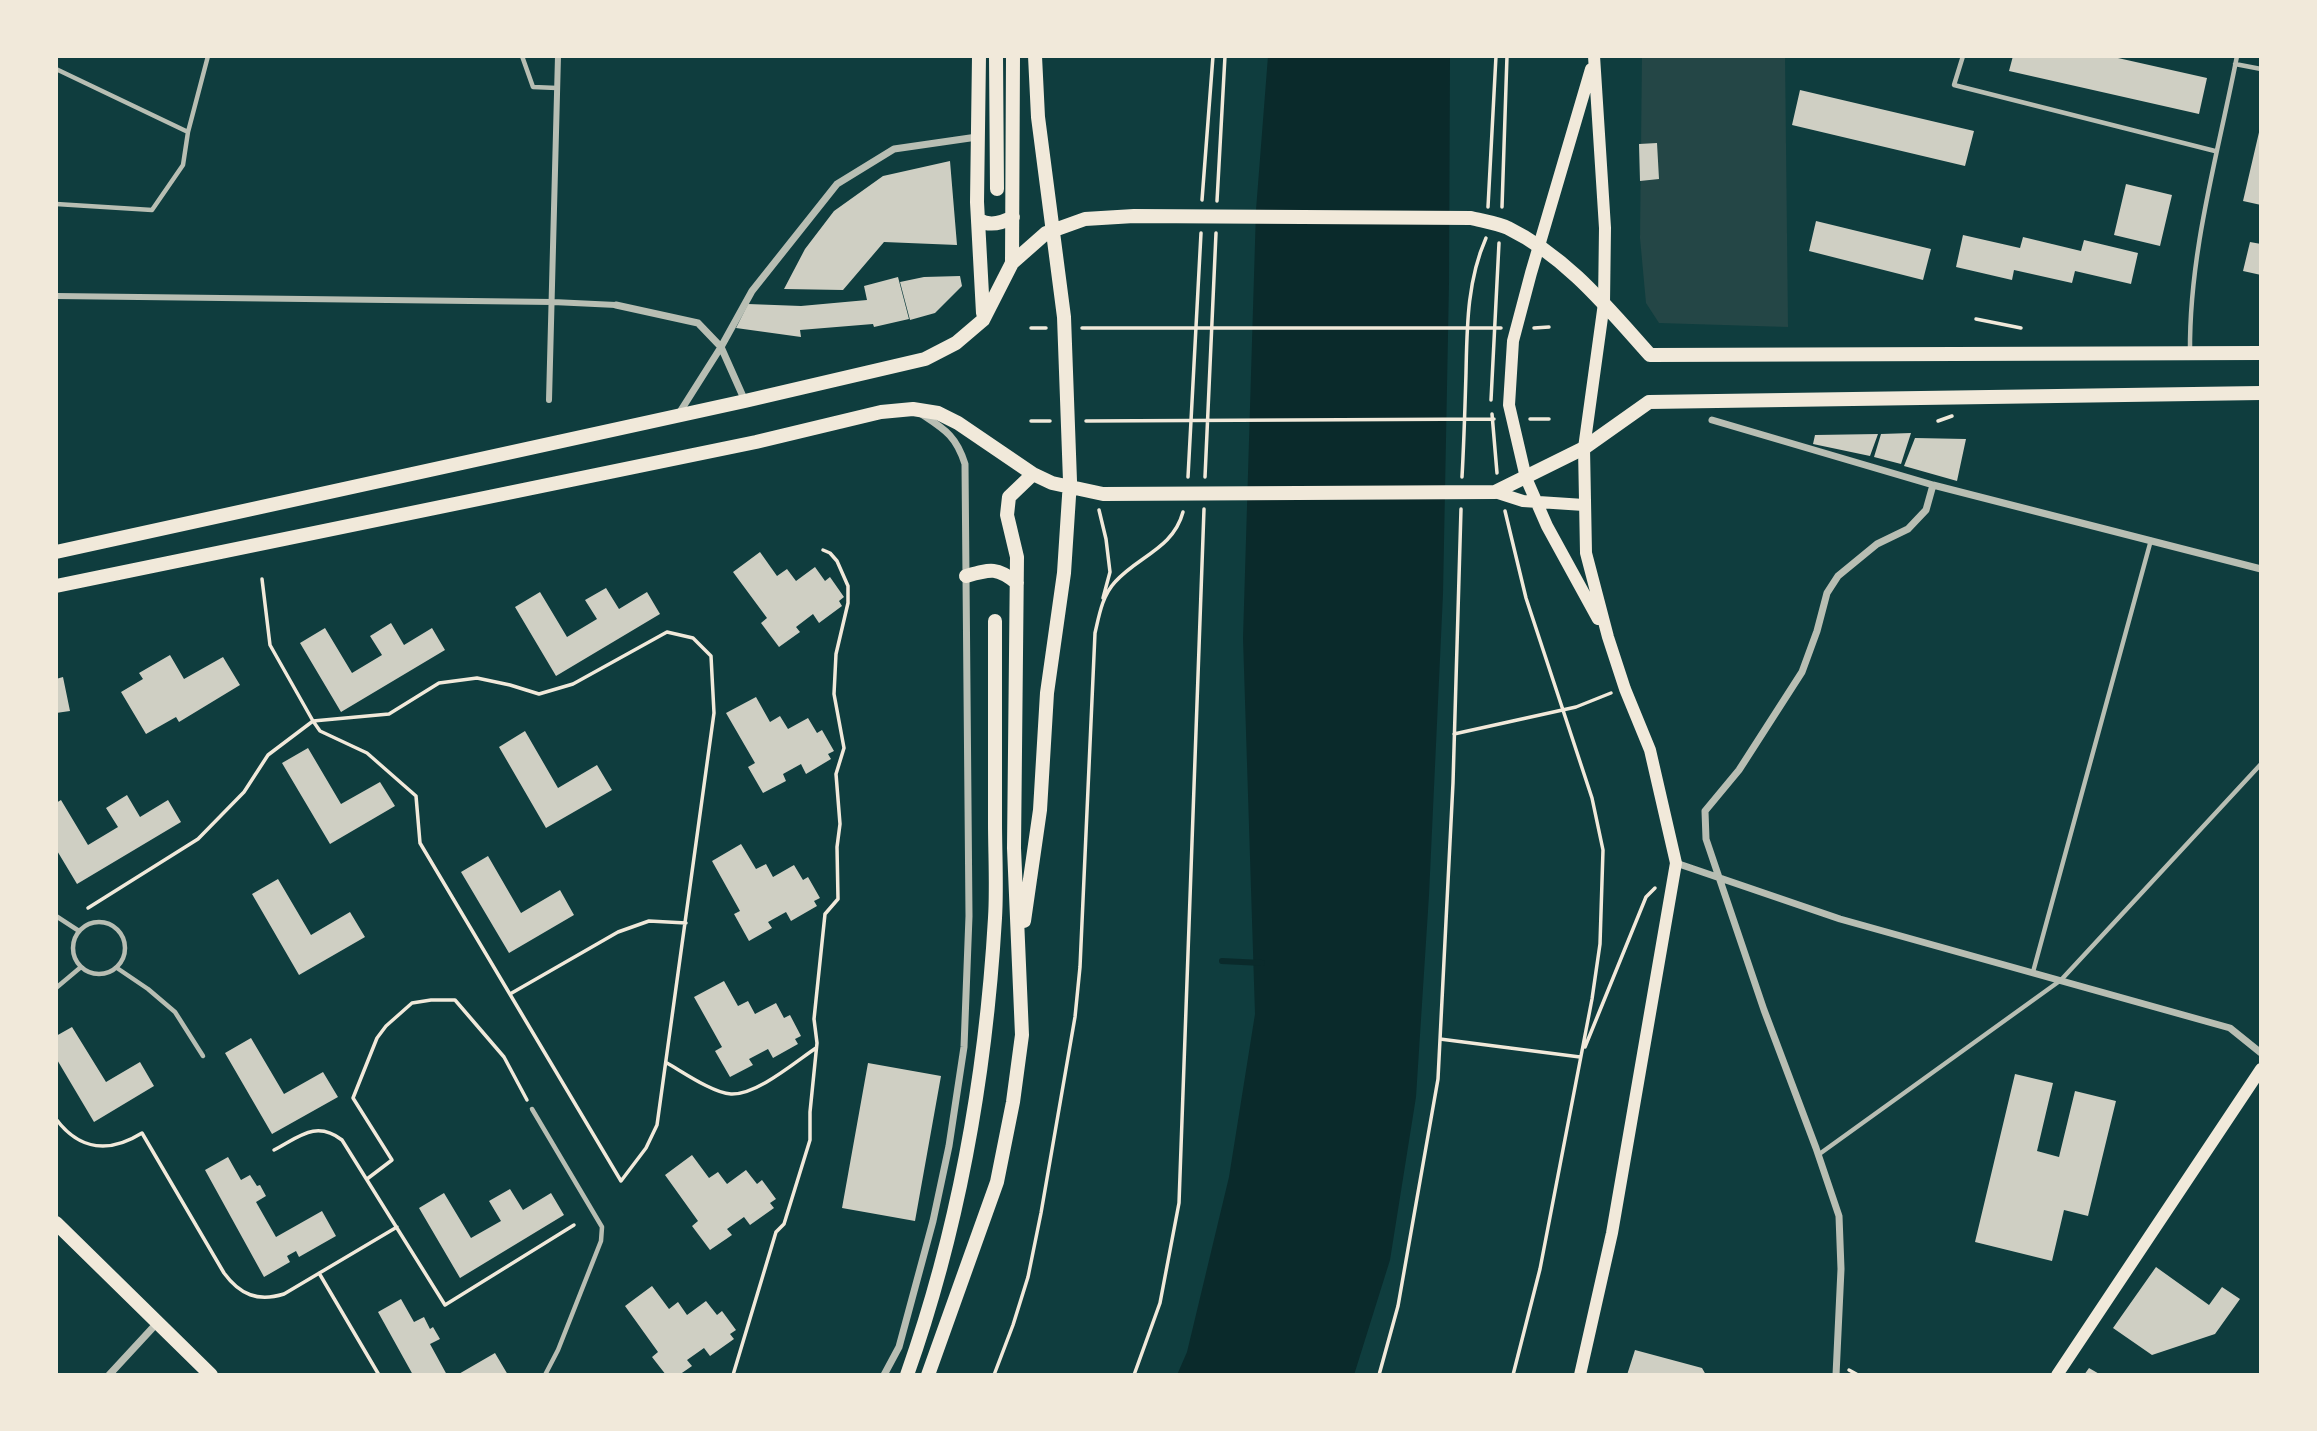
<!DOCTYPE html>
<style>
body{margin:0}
#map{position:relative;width:2317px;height:1431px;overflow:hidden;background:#0f3d3e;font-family:"Exo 2",sans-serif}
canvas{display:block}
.frame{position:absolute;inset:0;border:58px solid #f1e9da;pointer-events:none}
</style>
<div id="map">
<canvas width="2317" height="1431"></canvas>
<div class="frame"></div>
</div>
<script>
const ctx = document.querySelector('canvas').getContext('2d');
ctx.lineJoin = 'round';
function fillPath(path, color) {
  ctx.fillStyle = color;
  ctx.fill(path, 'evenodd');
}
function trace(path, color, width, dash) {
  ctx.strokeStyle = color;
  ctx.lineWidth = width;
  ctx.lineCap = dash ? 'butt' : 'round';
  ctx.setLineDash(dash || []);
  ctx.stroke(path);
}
fillPath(new Path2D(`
 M 1642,56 L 1785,56 L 1788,327 L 1659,323 L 1646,303 L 1640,238 Z`), '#244646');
fillPath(new Path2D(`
 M 1268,56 L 1450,56 L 1449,283 L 1443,594 L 1429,895 L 1416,1097 L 1390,1260 L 1354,1375 L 1177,1375 L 1187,1352 L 1229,1177 L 1255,1014 L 1243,638 L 1256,210 Z`), '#0a2a2b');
trace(new Path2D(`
 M 1222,961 L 1262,963`), '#0a2a2b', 6);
fillPath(new Path2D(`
 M 2013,56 L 2109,56 L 2207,78 L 2199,114 L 2009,71 Z
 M 1800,90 L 1974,131 L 1965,166 L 1792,125 Z
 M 2260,128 L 2261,129 L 2261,205 L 2243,201 Z
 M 1657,143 L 1659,179 L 1640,181 L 1639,144 Z
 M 950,161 L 957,245 L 884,242 L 843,290 L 784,289 L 805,249 L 834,211 L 883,176 Z
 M 2126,184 L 2172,195 L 2160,246 L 2114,235 Z
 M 1816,221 L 1931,249 L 1923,280 L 1809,251 Z
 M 1963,235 L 2020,248 L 2023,237 L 2081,251 L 2084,240 L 2138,253 L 2131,284 L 2075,271 L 2072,283 L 2014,270 L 2012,280 L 1956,267 Z
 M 2250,242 L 2261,244 L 2261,275 L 2243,271 Z
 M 960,276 L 962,286 L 935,313 L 910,320 L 900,282 L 924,277 Z
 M 898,277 L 909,319 L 874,327 L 873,324 L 800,330 L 801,337 L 736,328 L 748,304 L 801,306 L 867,300 L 864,286 Z
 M 1911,433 L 1901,464 L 1874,457 L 1881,434 Z
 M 1878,434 L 1870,456 L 1813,444 L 1815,435 Z
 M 1915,438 L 1966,439 L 1957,481 L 1904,466 Z
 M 760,552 L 777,576 L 787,569 L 796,581 L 815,567 L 825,581 L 830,577 L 844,597 L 839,601 L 842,606 L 819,623 L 813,614 L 796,627 L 800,632 L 779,647 L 761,623 L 767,618 L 733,572 Z
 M 606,588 L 619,609 L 647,592 L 660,614 L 556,676 L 515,607 L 540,592 L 567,637 L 597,619 L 585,600 Z
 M 391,623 L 404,645 L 432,628 L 445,650 L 341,712 L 300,643 L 325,628 L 352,673 L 382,655 L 370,636 Z
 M 170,655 L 184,679 L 223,657 L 240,685 L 179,722 L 176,717 L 146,734 L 121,692 L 143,679 L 139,673 Z
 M 63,677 L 70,711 L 56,713 L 56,679 Z
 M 756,697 L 770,722 L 780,716 L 788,729 L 808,718 L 817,733 L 822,730 L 834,751 L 828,754 L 831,759 L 806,774 L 801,764 L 783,774 L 786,781 L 763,793 L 748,767 L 755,763 L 726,713 Z
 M 525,731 L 558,788 L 597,765 L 612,790 L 546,828 L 499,747 Z
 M 308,748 L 341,804 L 380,782 L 395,806 L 330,844 L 282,763 Z
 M 127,795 L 140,817 L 168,800 L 181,822 L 77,884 L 56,849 L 56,803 L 61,800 L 88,845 L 118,827 L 106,808 Z
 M 741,844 L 756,869 L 766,864 L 773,877 L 794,865 L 803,880 L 808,877 L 820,898 L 814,901 L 817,906 L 791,921 L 786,912 L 768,922 L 772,928 L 749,941 L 734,914 L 740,911 L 712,861 Z
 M 488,856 L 521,913 L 560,890 L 574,915 L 509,953 L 461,872 Z
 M 278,879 L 311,935 L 350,912 L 365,937 L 299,975 L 252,894 Z
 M 724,981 L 738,1006 L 748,1001 L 755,1014 L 776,1003 L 784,1018 L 790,1015 L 801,1036 L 795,1039 L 798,1044 L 773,1058 L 768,1049 L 749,1059 L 753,1065 L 730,1077 L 715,1051 L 722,1047 L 694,997 Z
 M 72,1027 L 106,1082 L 140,1062 L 154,1086 L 94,1122 L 56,1058 L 56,1036 Z
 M 251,1038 L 284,1094 L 323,1072 L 338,1097 L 272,1134 L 225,1053 Z
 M 868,1063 L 941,1076 L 915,1221 L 842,1208 Z
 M 2015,1074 L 2053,1083 L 2037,1151 L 2059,1157 L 2075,1091 L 2116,1101 L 2088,1216 L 2064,1210 L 2052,1261 L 1975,1242 Z
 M 692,1155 L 709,1178 L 718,1172 L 727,1184 L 746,1170 L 757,1184 L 762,1180 L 776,1199 L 770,1203 L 774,1208 L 750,1225 L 744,1217 L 727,1229 L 732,1235 L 710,1250 L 692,1226 L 698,1221 L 665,1175 Z
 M 228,1157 L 241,1180 L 250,1175 L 257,1186 L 260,1185 L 266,1196 L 256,1202 L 276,1237 L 322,1211 L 336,1236 L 299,1257 L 296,1251 L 287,1256 L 290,1262 L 264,1277 L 205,1170 Z
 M 510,1189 L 523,1210 L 551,1193 L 564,1215 L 460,1278 L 419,1208 L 444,1193 L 471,1238 L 501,1221 L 489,1201 Z
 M 2156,1267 L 2209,1305 L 2222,1287 L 2240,1299 L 2215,1334 L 2152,1355 L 2113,1328 Z
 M 652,1286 L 669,1309 L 678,1302 L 687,1315 L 706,1301 L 717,1315 L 722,1311 L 736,1330 L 730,1334 L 734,1339 L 710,1356 L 704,1348 L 687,1360 L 692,1366 L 679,1375 L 666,1375 L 652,1357 L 658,1352 L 625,1306 Z
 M 401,1299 L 414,1322 L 424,1317 L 430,1329 L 433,1327 L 440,1339 L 430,1344 L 447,1375 L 413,1375 L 378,1312 Z
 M 1635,1350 L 1702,1368 L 1706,1375 L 1627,1375 Z
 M 495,1353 L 508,1375 L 457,1375 Z
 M 2089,1368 L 2101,1375 L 2084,1375 Z`), '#cfcfc3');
trace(new Path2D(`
 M 1202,200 L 1213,56
 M 1217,201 L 1225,56
 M 1488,207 L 1496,56
 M 1502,207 L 1507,56
 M 1976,319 L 2021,328
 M 1031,328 L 1046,328
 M 1082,328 L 1501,328
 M 1534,328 L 1549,327
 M 1491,400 L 1499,243
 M 1492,414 L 1497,473
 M 1530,419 L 1549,419
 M 1031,421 L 1050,421
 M 1086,421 L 1494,419
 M 1938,421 L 1952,416
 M 1188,477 L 1201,233
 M 1205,477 L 1216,233
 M 1462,477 C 1464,442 1465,407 1466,373 C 1467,327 1467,281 1486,238
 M 1099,510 L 1106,539 L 1110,572 L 1103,598
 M 1505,511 L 1526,598 L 1592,798 L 1603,850 L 1600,944 L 1592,999 L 1540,1269 L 1513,1375
 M 1454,734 L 1576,707 L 1611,693
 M 88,908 L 198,839 L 244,792 L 268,755 L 313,721 L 389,714 L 439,683 L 477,678 L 510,685 L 539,694 L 573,684 L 667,632 L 693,638 L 711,656 L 714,713 L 657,1125 L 646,1148 L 621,1181 L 420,843 L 416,796 L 367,753 L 320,731 L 313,721 L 270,645 L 262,579
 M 510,994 L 618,932 L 649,921 L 686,923
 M 1440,1039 L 1580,1057
 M 1585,1047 L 1646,897 L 1655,888
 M 667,1063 C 683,1072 713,1093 731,1094 C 757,1095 795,1062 816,1048
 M 56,1119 C 80,1151 110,1153 142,1133 L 224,1273 C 240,1295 258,1302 284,1294 L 397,1227
 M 274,1150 C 299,1137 316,1120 342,1140 L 445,1305 L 574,1225
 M 367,1179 L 392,1160 L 353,1098 L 377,1038 L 386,1026 L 412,1003 L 431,1000 L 455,1000 L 504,1057 L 527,1100
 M 319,1273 L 379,1375
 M 1849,1370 L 1858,1375
 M 733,1375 L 776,1232 L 784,1224 L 810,1140 L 810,1112 L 817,1043 L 814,1019 L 825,914 L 838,899 L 837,847 L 840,824 L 836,774 L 844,748 L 834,694 L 836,654 L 848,603 L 848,586 L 837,561 L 830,553 L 823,550
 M 994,1375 L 1013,1325 L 1028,1277 L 1041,1213 L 1075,1017 L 1080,967 L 1095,633 C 1099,616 1102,596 1115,582 C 1138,556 1173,549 1183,512
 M 1134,1375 L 1160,1303 L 1179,1203 L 1204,509
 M 1379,1375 L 1398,1306 L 1438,1079 L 1453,783 L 1461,509`), '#f1e9da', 3.5);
trace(new Path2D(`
 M 522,56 L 533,87 L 557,88
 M 1963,56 L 1954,85 L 2215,151
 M 2235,64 L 2261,69
 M 56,69 L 188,132
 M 56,204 L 152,210 L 183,165 L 188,132 L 208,56
 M 2190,352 C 2189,252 2218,154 2237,56
 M 56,916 L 79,931
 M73 948a26 26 0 1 1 52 0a26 26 0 1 1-52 0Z
 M 117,968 L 148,989 L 175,1012 L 203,1056
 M 2033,972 L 2151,540
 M 56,988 L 81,967
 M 532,1109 L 602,1227 L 601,1241 L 558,1350 L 545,1375
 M 1818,1155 L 2061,980 L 2261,764`), '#b8beb3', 4.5);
trace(new Path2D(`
 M 56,296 L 553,302 L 616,305
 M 549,400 L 558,56`), '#b8beb3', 6);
trace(new Path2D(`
 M 616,305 L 698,323 L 721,347 L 745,401
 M 678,415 L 721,347 L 752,291 L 837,184 L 894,149 L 977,137
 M 1712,420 L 1933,485 L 2261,569
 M 1676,863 L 1840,919 L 2230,1028 L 2261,1053
 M 109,1375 L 158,1322
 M 884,1375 L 899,1347 L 933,1221 L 949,1146 L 964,1047 L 969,916 L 965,464 C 956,435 944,429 920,413
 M 1836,1375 L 1841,1269 L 1839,1216 L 1816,1148 L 1764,1010 L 1706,839 L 1705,811 L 1739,770 L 1802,672 L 1817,631 L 1827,593 L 1838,576 L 1877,544 L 1908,529 L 1926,510 L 1933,485`), '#b8beb3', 7);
trace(new Path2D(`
 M 1591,69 L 1531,273 L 1513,341 L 1509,405 L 1526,478 L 1547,526 L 1598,619
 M 1495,492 L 1523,501 L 1584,505
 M 1580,1375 L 1612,1233 L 1676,863 L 1650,750 L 1625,689 L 1608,637 L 1586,553 L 1584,448 L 1604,303 L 1605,228 L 1594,56
 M 2057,1375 L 2261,1069`), '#f1e9da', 12);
trace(new Path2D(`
 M 979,56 L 977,202 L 983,313
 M 996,56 L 997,189
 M 979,220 C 990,227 1002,223 1013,217
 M 1012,263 L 1013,56
 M 56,552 L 745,401 L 925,359 L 956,343 L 983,320 L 1012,263 L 1046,233 L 1085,219 L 1134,216 L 1471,218 C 1483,221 1497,223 1508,228 C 1567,257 1607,307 1650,355 L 2261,353
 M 966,576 C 991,569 997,567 1017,583
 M 56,586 L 756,442 L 881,412 L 913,409 L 938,413 L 958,423 L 1033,474 L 1052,483 L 1103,494 L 1495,492 L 1584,448 L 1649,402 L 2261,393
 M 1024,921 L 1040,810 L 1047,693 L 1064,573 L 1070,481 L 1064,317 L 1038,117 L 1035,56
 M 56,1223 L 211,1375
 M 907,1375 C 959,1228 986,1073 995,918 C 997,886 995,854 995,822 C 995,755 995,688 995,621
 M 928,1375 L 997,1182 L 1013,1102 L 1022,1035 L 1014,848 L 1017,557 L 1007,515 L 1009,497 L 1033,474`), '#f1e9da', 14);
</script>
